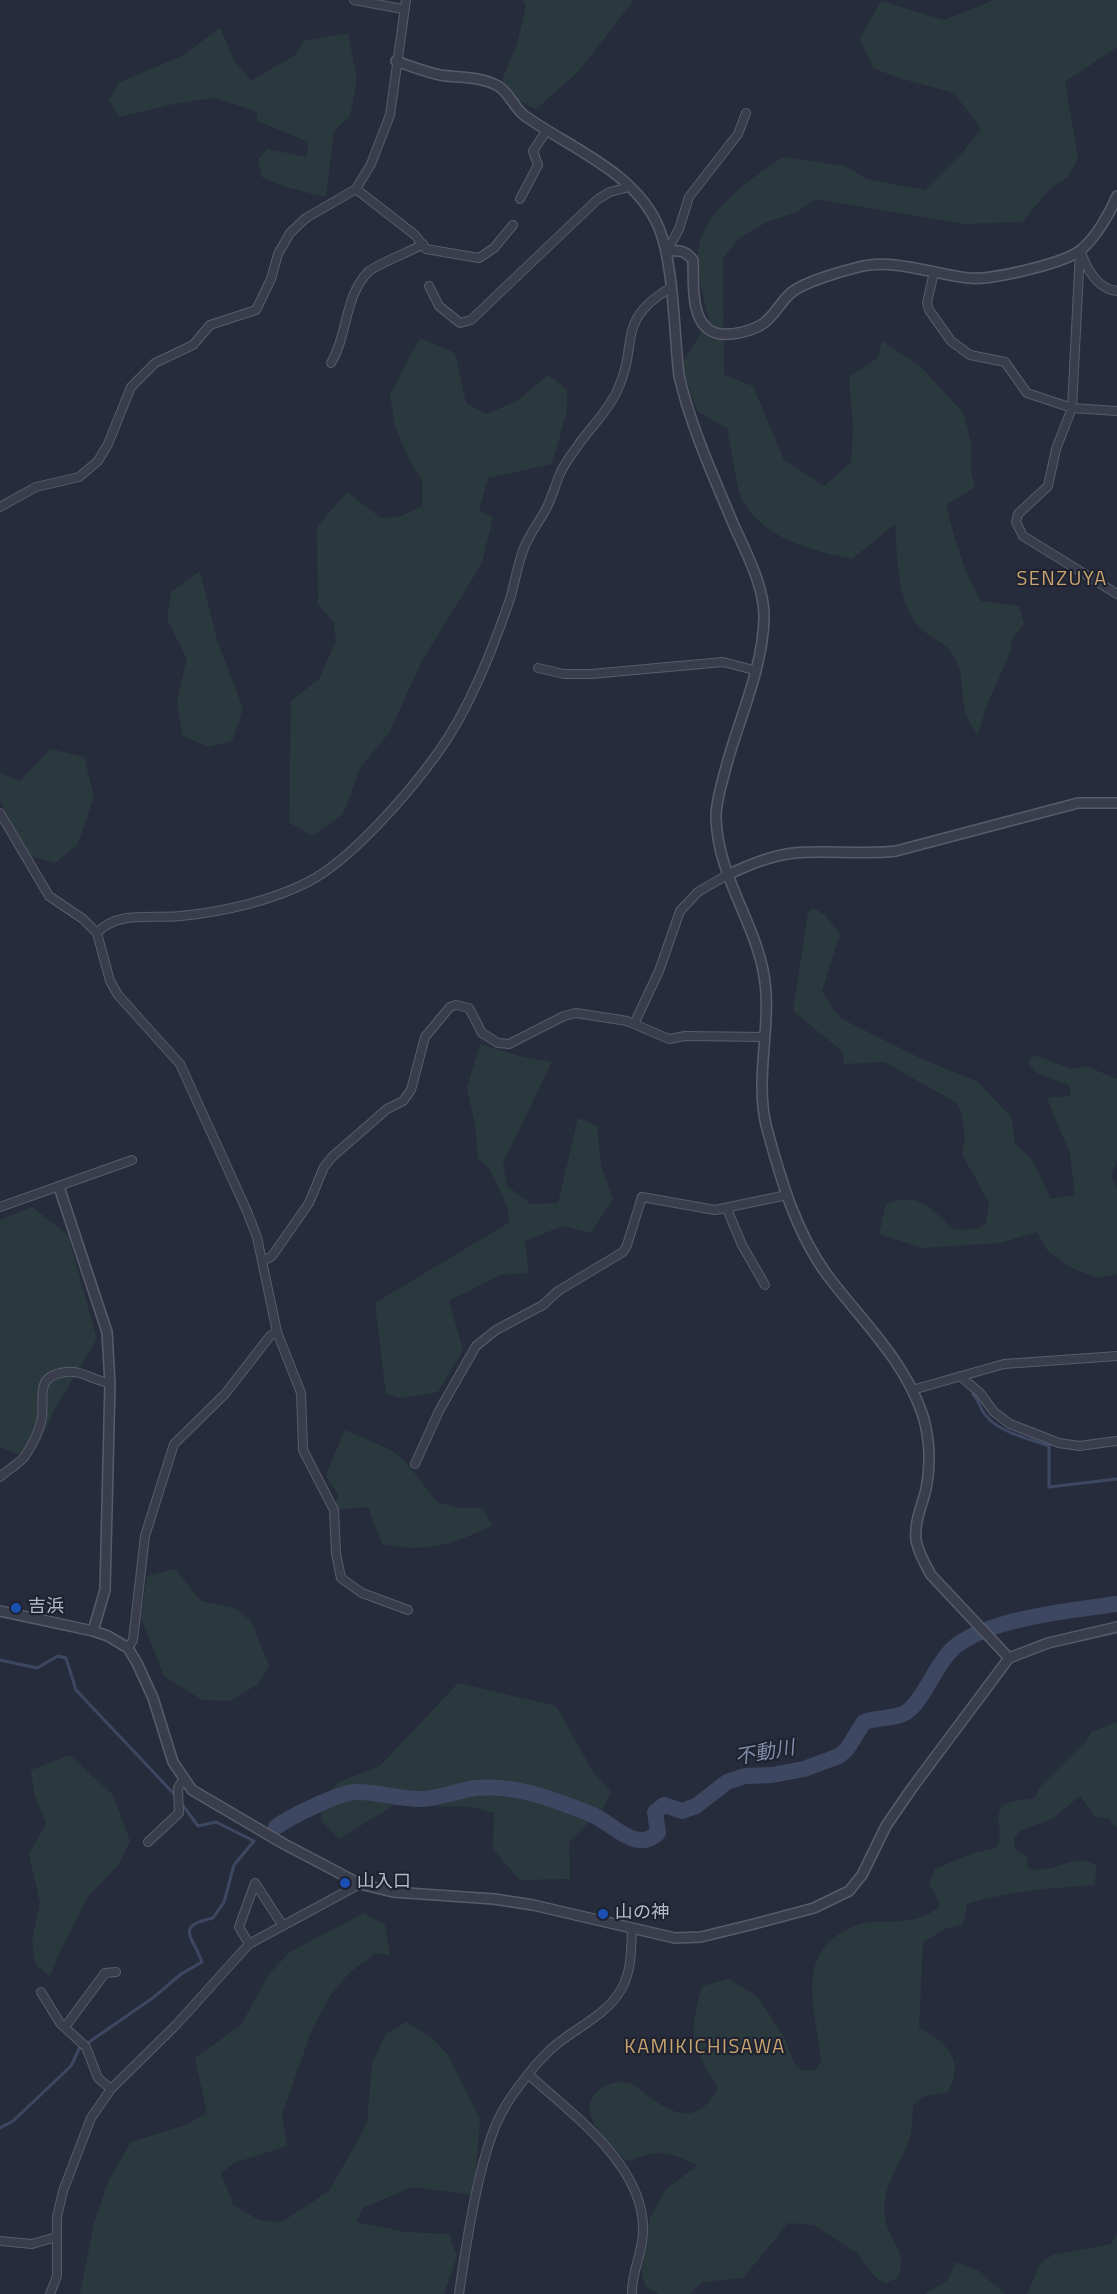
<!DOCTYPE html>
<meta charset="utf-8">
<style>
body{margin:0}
canvas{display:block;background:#262c3b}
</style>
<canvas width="1117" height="2294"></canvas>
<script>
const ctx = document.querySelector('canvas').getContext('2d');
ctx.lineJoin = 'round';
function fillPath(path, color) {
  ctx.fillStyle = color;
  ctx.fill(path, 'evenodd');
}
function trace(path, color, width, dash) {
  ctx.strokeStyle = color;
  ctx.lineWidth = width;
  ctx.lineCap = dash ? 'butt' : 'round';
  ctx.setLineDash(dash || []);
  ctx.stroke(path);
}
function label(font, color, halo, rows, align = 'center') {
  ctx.font = font + ' "Titillium Web","Noto Sans JP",sans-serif';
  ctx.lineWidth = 4.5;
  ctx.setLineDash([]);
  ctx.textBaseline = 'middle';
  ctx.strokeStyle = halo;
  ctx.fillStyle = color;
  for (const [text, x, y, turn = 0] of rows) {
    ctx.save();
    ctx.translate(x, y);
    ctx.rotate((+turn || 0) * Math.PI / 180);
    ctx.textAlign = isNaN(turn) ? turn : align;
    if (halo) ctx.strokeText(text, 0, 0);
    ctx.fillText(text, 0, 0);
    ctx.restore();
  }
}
fillPath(new Path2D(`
 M 522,0 L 634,0 L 578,72 L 536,109 L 519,101 L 502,80 L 517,45 L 526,5 Z
 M 994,0 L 1117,0 L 1117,47 L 1065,82 L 1078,158 L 1068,177 L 1050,189 L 1022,222 L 964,224 L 815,199 L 797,212 L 767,222 L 739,238 L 723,259 L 724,375 L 753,386 L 784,460 L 824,486 L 851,462 L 853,428 L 849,377 L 878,357 L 882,341 L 921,367 L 964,414 L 971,444 L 971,472 L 975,487 L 946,505 C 955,539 963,571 981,601 L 1019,606 L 1024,624 L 1011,641 L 1011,651 L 987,705 L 978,734 C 955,709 968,687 956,660 C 947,641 927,638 916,623 C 897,597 897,554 895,524 L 852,559 C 812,550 765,540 743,501 C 736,488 731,445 727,428 L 697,411 L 681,366 L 709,319 C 704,297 694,268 699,246 C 706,208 754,177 783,157 L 845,166 L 866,179 L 925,190 L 960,155 L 981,129 L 954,93 L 899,78 L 873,68 L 860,38 L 881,1 L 944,20 Z
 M 220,28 L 234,60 L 251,81 L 295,55 L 304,41 L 348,33 L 357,79 L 350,116 L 334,131 L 326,197 L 285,187 L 262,177 L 258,160 L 267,149 L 307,157 L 308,142 L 258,121 L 256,111 L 215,98 L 178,103 L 119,117 L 109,100 L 118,83 L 182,56 Z
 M 420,338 L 455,353 L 466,403 L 486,414 L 517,401 L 548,375 L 567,389 L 567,411 L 552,464 L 488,478 L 479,511 L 493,517 L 482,563 L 422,661 L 389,733 L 361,766 L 343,814 L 312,836 L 289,822 L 291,701 L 319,679 L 336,641 L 334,623 L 318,604 L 317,527 L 347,492 L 381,518 L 399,517 L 422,506 L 422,480 L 412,466 L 395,427 L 390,394 Z
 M 200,571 L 217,640 L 243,708 L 232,741 L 208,747 L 182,735 L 177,700 L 187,659 L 167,619 L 171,592 Z
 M 50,749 L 84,757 L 94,797 L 78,844 L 55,863 L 21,853 L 0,798 L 0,773 L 20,781 Z
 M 813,908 L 825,915 L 840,934 L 822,991 L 833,1009 L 842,1019 L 922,1059 L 978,1082 L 1012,1118 L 1015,1144 L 1031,1158 L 1051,1199 L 1075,1195 L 1070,1154 L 1047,1098 L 1071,1096 L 1069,1085 L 1037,1073 L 1028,1063 L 1034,1055 L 1072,1069 L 1086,1066 L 1117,1079 L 1117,1161 L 1111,1175 L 1117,1189 L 1117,1274 L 1097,1278 L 1070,1267 L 1047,1250 L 1037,1232 L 1000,1243 L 923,1248 L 879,1234 L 886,1204 C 923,1191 928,1208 955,1230 L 977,1229 L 986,1223 L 989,1203 L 962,1154 L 965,1137 L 962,1115 L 957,1103 L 884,1062 L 844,1064 L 842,1051 L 793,1011 L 808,913 Z
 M 480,1044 L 523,1057 L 552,1062 L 503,1162 L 507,1186 L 531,1204 L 558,1203 L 578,1118 L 597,1126 L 601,1165 L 613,1199 L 591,1233 L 563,1226 L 525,1241 L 529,1273 L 500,1275 L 449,1301 L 463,1350 L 438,1392 L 401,1398 L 386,1394 L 375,1303 L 510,1222 L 507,1205 L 490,1170 L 478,1158 L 475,1125 L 467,1088 Z
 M 32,1207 L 68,1235 L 97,1339 L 54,1410 L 41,1440 L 28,1458 L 0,1447 L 0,1220 Z
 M 345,1430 L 391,1450 L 406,1462 L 437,1502 L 458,1508 L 482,1508 L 493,1525 C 451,1545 429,1553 382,1544 L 368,1507 L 334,1510 L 338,1494 L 326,1477 L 327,1472 Z
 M 175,1569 L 201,1601 L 235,1608 L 251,1621 L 269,1666 L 258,1684 L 230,1701 L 202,1700 L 164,1676 L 141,1618 L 147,1576 Z
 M 458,1683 L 556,1706 L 593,1772 L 611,1792 L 604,1807 L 569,1842 L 570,1879 L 520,1880 L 493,1849 L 494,1813 L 473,1807 L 394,1805 L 339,1839 L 322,1821 L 320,1801 L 339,1782 L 380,1766 Z
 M 1117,1722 L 1117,1828 L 1108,1818 L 1095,1817 L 1080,1796 L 1052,1819 L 1019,1831 L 1014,1839 L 1015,1849 L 1026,1856 L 1028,1868 C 1052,1877 1078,1849 1097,1867 L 1094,1885 C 1051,1888 1009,1891 967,1904 L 963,1924 L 947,1928 L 923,1942 L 919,2028 C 948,2043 965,2060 948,2092 L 922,2097 L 913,2106 C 912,2119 913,2131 908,2143 C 898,2166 881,2190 885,2217 C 888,2242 909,2250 898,2278 L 885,2283 L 876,2278 L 858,2254 L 814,2225 L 788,2223 L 743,2278 L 702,2282 L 690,2294 L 658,2294 L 645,2286 L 642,2275 L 642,2264 L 650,2218 L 666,2189 L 697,2166 C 687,2158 672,2155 660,2153 C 650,2152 636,2160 625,2160 C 610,2145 573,2112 598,2091 C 608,2083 615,2081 628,2083 C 635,2084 641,2091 647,2095 C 675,2117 699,2124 718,2088 C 691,2042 688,2039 702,1986 L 729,1979 L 758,1997 L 785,2039 L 794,2063 L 801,2070 L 815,2070 L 821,2061 C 818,2019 794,1960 841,1933 C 853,1926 860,1922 875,1922 C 900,1921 920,1923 940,1906 L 936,1894 L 929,1885 L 935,1869 L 973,1853 L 997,1848 C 1006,1830 988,1808 1011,1802 C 1018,1800 1027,1800 1035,1798 L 1040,1787 L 1087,1740 L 1091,1732 Z
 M 70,1755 L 113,1795 L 130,1841 L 119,1864 L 87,1898 L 60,1951 L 50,1976 L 35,1964 L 32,1940 L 40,1903 L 29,1854 L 46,1824 L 34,1793 L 31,1770 Z
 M 364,1913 L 385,1925 L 390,1955 L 376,1953 L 350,1972 L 329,1997 L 311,2032 L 282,2115 L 287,2146 L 234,2163 L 221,2173 L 233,2205 L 259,2220 L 282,2222 L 329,2191 L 367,2124 L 372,2063 L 386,2034 L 406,2022 L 432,2038 L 448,2055 L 480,2119 L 474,2195 L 412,2187 L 363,2208 L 356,2222 L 406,2232 L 449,2234 L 457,2257 L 444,2294 L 80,2294 L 94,2223 L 109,2180 L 131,2142 L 186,2125 L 207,2113 L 195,2058 L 241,2025 L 269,1974 L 290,1952 Z
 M 1117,2235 L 1117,2294 L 1027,2294 L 1040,2264 L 1052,2255 L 1111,2244 Z
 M 956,2262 L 977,2270 L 1005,2294 L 925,2294 L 947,2281 Z`), '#29393d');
trace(new Path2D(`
 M 973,1394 C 978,1400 979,1404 982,1410 C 994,1432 1028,1438 1049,1446 L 1049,1487 L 1117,1479
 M 0,1660 L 37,1668 L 58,1656 L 66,1658 L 76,1690 L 175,1795
 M 0,2128 L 13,2121 L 71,2066 L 79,2049 L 154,1997 L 181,1974 L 202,1962 C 193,1937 174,1926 213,1918 L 224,1902 L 234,1865 L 254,1841 L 216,1822 L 198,1826 L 181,1803`), '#3e4762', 3);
trace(new Path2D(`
 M 276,1827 C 291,1816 337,1794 355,1792 C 377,1791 400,1800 423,1799 C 441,1798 458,1790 476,1788 C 516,1784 555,1800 591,1814 C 613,1823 635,1854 658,1833 L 655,1812 L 664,1805 L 682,1811 L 696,1806 L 727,1782 L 745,1776 L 772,1775 L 804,1769 L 839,1756 L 847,1749 L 864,1722 C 877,1717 899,1719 908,1711 C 925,1698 938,1659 957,1645 C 993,1618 1073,1610 1117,1604`), '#3e4762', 16);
const minor = new Path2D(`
 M 354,0 L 403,9
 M 356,189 L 415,235 L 426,249 L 479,258 L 494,248 L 513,225
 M 520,199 L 538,165 L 533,151 L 547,130
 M 667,251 L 679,229 L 689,197 L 738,134 L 746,113
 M 1080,251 L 1072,408 L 1056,449 L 1048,486 L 1018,514 L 1016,522 L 1023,536 L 1117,594
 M 1082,255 C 1088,271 1098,289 1117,291
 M 934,272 L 927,303 L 929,310 L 951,341 L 970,355 L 1005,362 L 1027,393 L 1072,408 L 1117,411
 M 429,286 L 439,306 L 460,323 L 471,320 L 598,199 L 610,192 L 629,187
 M 331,363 C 348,335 344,297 368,272 C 375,265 412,251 423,244
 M 0,507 L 36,487 L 79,477 L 98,461 L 108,444 L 131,387 L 155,363 L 193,345 L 210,325 L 256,310 L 271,279 L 278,254 L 290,233 L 306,218 L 356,189 L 371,164 L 390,115 L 406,0
 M 538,668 L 564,674 L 591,674 L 723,662 L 754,670
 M 0,813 L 49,896 L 83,919 L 97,933 L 110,981 L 118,995 L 180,1064 L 246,1209 L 257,1237 L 277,1332 L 301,1393 L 303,1450 L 334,1510 L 336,1553 L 341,1578 L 362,1593 L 408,1610
 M 97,933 C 117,910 154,919 181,916 C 222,912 271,901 308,882 C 351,860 408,794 437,754 C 469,710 491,653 509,602 C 515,584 517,565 524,548 C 530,533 540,521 547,507 C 552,497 555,486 559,476 C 563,465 572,454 579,444 C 591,427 608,411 617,391 C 640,343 614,322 670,288
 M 634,1024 L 659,971 L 680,911 L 698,892 L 727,875
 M 0,1207 L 132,1160
 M 727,1209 L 742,1245 L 765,1285
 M 262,1262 L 272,1256 L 309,1203 L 324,1167 L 332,1157 L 387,1109 L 403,1101 L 411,1090 L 425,1037 L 450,1007 L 456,1005 L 469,1008 L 482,1033 L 498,1043 L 509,1044 L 564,1016 L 576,1013 L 627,1021 L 669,1039 L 685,1036 L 765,1037
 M 960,1376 L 980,1393 L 994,1412 L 1010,1424 L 1059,1443 L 1079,1446 L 1117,1441
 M 912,1390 L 1004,1364 L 1117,1356
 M 415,1464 L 439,1411 L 476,1346 L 496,1330 L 543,1305 L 558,1291 L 623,1252 L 627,1245 L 642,1197 L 715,1210 L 787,1195
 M 0,1477 C 7,1470 19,1464 25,1456 C 31,1447 38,1433 41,1422 C 47,1401 31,1376 66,1372 C 82,1370 94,1381 110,1383
 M 128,1648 L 133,1640 L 145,1536 L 174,1444 L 225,1394 L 270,1336 L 277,1332
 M 148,1842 L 179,1813 L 178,1788 L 183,1780
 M 249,1944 L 239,1927 L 255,1883 L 283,1926
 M 41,1992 L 60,2023 L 86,2047 L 98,2078 L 111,2089
 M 65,2027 L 105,1973 L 116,1972
 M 529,2075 C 572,2114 645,2166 643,2231 C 643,2252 631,2273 632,2294
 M 0,2241 L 32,2244 L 56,2237
 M 50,2294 L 57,2276 L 57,2217 L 63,2191 L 91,2118 L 111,2089 L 176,2025 L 249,1944 L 360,1884
 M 459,2294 C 466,2245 479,2154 502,2112 C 513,2092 539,2058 557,2044 C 579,2026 608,2014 622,1988 C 632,1969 631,1949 632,1929`);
const tertiary = new Path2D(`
 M 396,61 C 410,66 425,72 440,75 C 458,78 480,76 498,86 C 509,92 514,108 525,116 C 570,148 636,172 659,228 C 674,265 674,334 679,376 C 691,427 712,473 732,521 C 744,549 765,586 764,618 C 763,668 739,719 726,767 C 722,783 716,801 716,817 C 717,873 752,917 763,970 C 774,1023 753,1076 767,1129 C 781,1180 796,1233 828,1276 C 862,1321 903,1359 922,1413 C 930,1437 931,1465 926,1489 C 922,1506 914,1522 916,1540 C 918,1552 925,1564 931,1575 L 1009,1658
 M 667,251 C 678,250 685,250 693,260 C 694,281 689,325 716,333 C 729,337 753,331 764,323 C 775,315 781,301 792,292 C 805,282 839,272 855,268 C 893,257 931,274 968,278 C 989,281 1067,263 1082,249 C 1096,237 1110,213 1117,196
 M 727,875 C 749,865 769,856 794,853 C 827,850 862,855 896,851 L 1078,803 L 1117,803
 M 59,1187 L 107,1332 L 110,1383 L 105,1590 L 93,1631
 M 0,1611 L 93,1631 L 108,1636 L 128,1648 L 137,1663 L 153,1698 L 173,1762 L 192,1790 L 284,1844 L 360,1884 L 393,1892 L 494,1899 L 533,1905 L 675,1938 L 701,1937 L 754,1924 L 814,1908 L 849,1891 L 862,1875 L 886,1826 L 912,1788 L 1009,1658 L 1048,1643 L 1117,1627`);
trace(minor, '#585c6a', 10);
trace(tertiary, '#585c6a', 12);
trace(minor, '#3a3e4c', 8);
trace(tertiary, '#3a3e4c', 9);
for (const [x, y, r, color] of [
 [16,1608,6,"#1a4fb4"],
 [345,1883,6,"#1a4fb4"],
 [603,1914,6,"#1a4fb4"]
]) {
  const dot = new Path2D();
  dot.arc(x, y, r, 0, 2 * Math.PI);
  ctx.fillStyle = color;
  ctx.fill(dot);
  trace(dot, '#1f2331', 2);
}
label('18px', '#b6bac7', '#1f2331', [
 ["吉浜",28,1608],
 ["山入口",357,1883],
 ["山の神",615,1914]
], 'left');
ctx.letterSpacing = '1.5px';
label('20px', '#caa46e', '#1f2331', [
 ["SENZUYA",1062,580],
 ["KAMIKICHISAWA",705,2048]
]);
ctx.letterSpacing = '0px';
label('italic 20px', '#818cab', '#1f2331', [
 ["不動川",765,1754,-10]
]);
</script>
